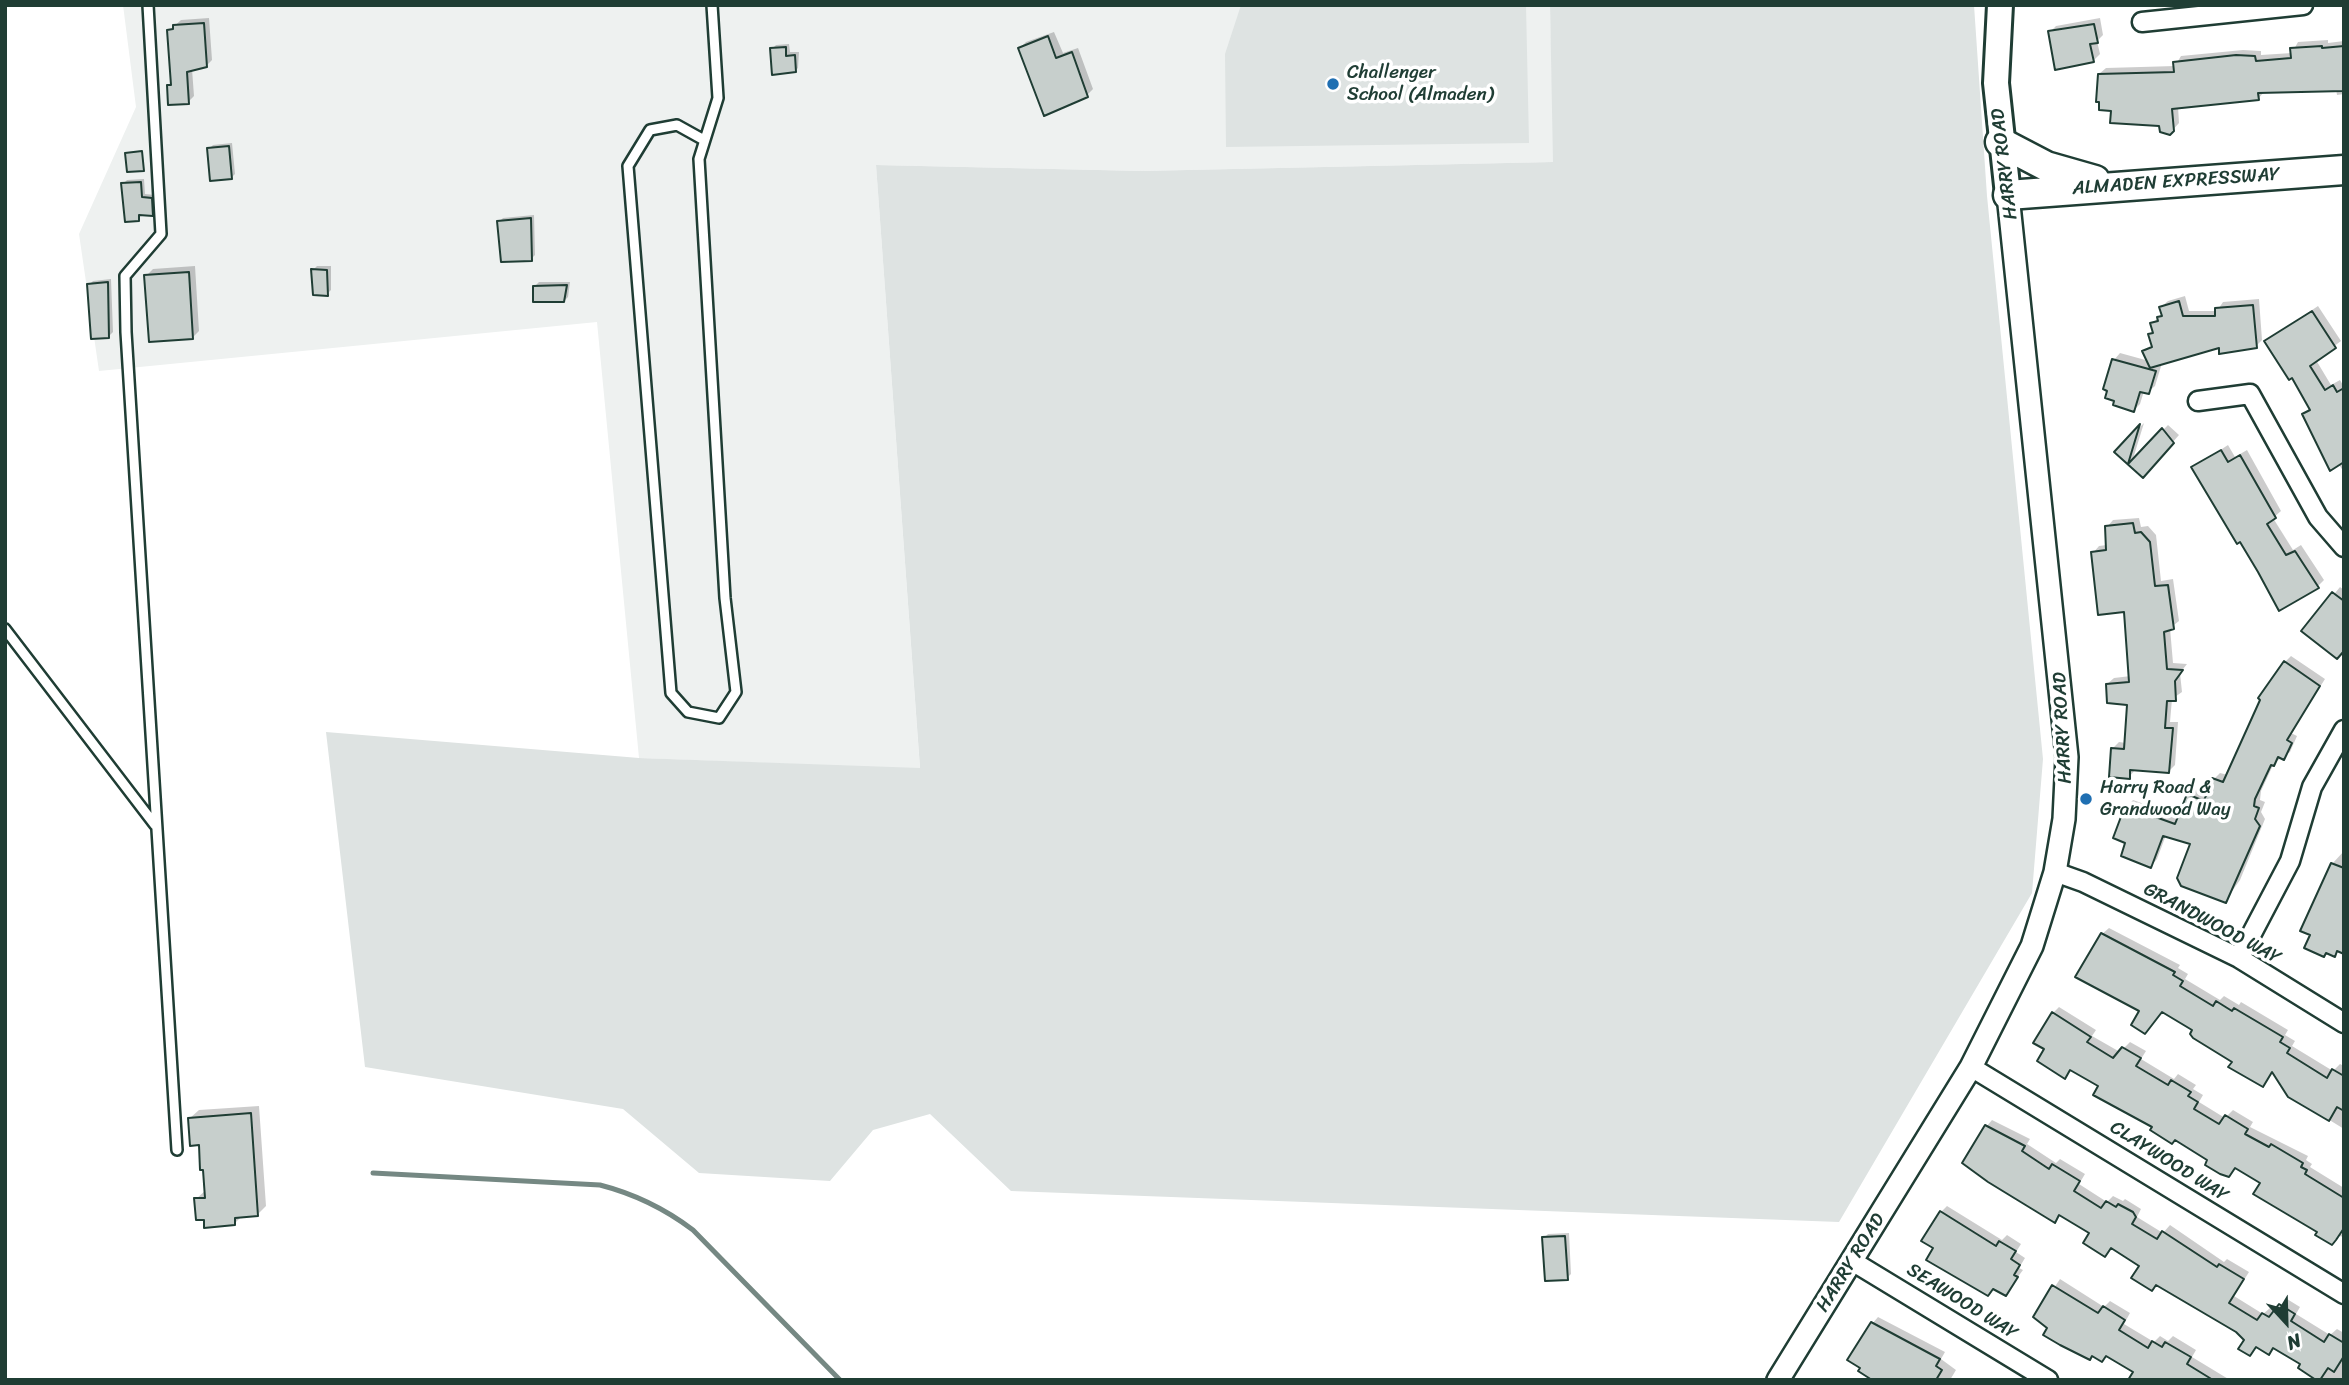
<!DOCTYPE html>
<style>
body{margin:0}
#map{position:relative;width:2349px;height:1385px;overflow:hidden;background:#fff;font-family:Sriracha,sans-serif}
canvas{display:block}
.frame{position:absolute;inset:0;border:7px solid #1f3d34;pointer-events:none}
.north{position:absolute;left:2251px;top:1287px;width:70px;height:70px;-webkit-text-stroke:5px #fff;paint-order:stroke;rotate:158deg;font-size:19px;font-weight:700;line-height:28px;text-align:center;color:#1f3d34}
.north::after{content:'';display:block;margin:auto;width:24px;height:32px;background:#1f3d34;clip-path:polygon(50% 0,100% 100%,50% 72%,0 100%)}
</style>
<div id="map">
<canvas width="2349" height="1385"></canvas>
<div class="frame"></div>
<div class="north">N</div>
</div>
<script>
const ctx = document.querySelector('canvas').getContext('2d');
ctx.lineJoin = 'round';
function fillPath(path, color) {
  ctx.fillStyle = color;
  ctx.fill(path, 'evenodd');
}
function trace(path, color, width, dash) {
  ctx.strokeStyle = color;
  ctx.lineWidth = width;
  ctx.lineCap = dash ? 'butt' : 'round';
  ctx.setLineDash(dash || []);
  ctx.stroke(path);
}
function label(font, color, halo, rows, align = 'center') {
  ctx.font = font + ' Sriracha,sans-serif';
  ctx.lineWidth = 7;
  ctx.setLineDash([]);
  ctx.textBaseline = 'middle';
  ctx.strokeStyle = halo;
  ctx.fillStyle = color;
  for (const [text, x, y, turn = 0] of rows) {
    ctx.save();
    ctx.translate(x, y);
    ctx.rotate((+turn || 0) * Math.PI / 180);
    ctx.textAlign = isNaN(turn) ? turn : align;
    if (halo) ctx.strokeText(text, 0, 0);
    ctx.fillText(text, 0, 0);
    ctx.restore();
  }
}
fillPath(new Path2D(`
 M 123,5 L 1550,5 L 1554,162 L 1142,171 L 876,165 L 920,769 L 639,758 L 597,322 L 99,371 L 79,234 L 136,107 Z`), '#eef1f0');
fillPath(new Path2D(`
 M 1241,5 L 1526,5 L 1529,143 L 1226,147 L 1225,54 Z
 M 1550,5 L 1974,5 L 1987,196 L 2043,759 L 2032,893 L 1839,1222 L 1011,1191 L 930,1114 L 873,1130 L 830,1181 L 699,1173 L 623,1109 L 365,1067 L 326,732 L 639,758 L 920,768 L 876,165 L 1142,171 L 1553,162 Z`), '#dee3e2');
fillPath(new Path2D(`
 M 864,5 L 900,5 L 864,7 Z
 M 209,18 L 212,60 L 206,66 L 192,69 L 194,96 L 188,102 L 169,86 L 173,81 L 169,31 L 181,20 Z
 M 2100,18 L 2103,35 L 2097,41 L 2100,54 L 2093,61 L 2050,32 L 2056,26 Z
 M 1054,32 L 1063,53 L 1078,48 L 1093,89 L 1087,95 L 1020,48 L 1026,42 Z
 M 2328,40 L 2328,43 L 2344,41 L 2344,94 L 2337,95 L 2336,89 L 2264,92 L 2258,99 L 2178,106 L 2179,123 L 2170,133 L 2161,125 L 2113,109 L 2099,74 L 2106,68 L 2175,66 L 2181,56 L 2243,50 L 2261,51 L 2261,55 L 2292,53 L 2298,42 Z
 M 789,44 L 790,52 L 799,52 L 798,68 L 794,72 L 772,49 L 776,45 Z
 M 232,143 L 235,174 L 231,178 L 209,149 L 213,145 Z
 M 144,179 L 145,194 L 155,195 L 156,211 L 152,214 L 142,213 L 138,219 L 123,184 L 127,180 Z
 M 534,215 L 535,255 L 531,259 L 499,222 L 503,218 Z
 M 195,266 L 199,331 L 193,337 L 146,276 L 153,269 Z
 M 317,266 L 331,266 L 331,290 L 327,294 L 313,270 Z
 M 111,279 L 113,332 L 109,336 L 89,285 L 93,281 Z
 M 539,282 L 570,282 L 568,297 L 564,301 L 535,286 Z
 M 2185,296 L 2189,311 L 2217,311 L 2223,302 L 2259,299 L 2262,340 L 2256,346 L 2220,346 L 2162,363 L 2155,386 L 2148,392 L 2144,391 L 2140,404 L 2134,410 L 2114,360 L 2120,353 L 2149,361 L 2144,352 L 2153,344 L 2152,324 L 2163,313 L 2161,307 L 2168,301 Z
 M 2318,306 L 2341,341 L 2316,360 L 2331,385 L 2340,380 L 2344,387 L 2344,472 L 2304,415 L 2311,408 L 2292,375 L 2266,341 Z
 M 2144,423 L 2132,462 L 2168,425 L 2179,435 L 2143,476 L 2116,452 Z
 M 2228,445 L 2235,457 L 2247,450 L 2281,511 L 2273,518 L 2293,550 L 2301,545 L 2324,580 L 2318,586 L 2260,571 L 2193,468 Z
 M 2139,518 L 2141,527 L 2148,526 L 2156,535 L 2161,581 L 2173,579 L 2179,621 L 2170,628 L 2173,663 L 2187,664 L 2180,673 L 2182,692 L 2172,699 L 2170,722 L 2178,722 L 2175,765 L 2169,771 L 2136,769 L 2129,777 L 2112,749 L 2119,742 L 2126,743 L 2128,703 L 2107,684 L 2114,678 L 2131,676 L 2126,610 L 2093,553 L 2099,546 L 2107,545 L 2107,527 L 2113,520 Z
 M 2340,587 L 2344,590 L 2344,650 L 2304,631 Z
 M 2291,656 L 2325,679 L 2291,733 L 2297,736 L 2290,752 L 2274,763 L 2261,791 L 2260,800 L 2265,802 L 2261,812 L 2265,819 L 2240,880 L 2225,901 L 2192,843 L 2166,835 L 2157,859 L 2151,866 L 2128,842 L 2127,807 L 2133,800 L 2180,817 L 2188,795 L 2195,789 L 2208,794 L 2214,779 L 2220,773 L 2228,775 L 2285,662 Z
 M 2344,851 L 2344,948 L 2334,955 L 2312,934 L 2332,864 Z
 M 2109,928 L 2180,965 L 2178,968 L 2188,974 L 2185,979 L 2220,1000 L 2224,996 L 2239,1005 L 2241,1002 L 2288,1030 L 2285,1035 L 2295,1041 L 2292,1046 L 2333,1071 L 2340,1064 L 2344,1066 L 2344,1129 L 2289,1095 L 2274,1071 L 2263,1085 L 2195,1030 L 2163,1011 L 2142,1011 L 2102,934 Z
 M 2059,1007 L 2096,1030 L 2092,1036 L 2120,1052 L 2130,1042 L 2146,1051 L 2141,1059 L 2174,1079 L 2178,1074 L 2196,1085 L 2193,1089 L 2203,1095 L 2199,1102 L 2225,1118 L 2233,1110 L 2253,1122 L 2250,1127 L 2308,1156 L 2306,1160 L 2312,1164 L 2310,1167 L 2344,1188 L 2344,1237 L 2320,1232 L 2262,1182 L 2236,1166 L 2228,1175 L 2209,1159 L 2154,1127 L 2100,1086 L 2071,1070 L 2064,1077 L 2047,1049 L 2053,1013 Z
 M 259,1106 L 266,1206 L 258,1214 L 243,1215 L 235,1223 L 205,1218 L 196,1199 L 206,1190 L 200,1143 L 190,1118 L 199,1110 Z
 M 1992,1120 L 2030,1139 L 2027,1144 L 2056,1163 L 2060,1159 L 2085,1174 L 2079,1184 L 2107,1202 L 2113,1196 L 2123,1201 L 2125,1199 L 2141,1209 L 2137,1217 L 2163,1233 L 2170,1225 L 2224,1262 L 2227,1259 L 2249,1272 L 2234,1296 L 2263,1314 L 2270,1308 L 2275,1311 L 2287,1299 L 2300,1307 L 2296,1314 L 2330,1335 L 2337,1329 L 2344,1333 L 2344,1380 L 2318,1380 L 2303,1364 L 2275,1347 L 2268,1353 L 2257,1346 L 2250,1354 L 2246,1340 L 2237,1331 L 2141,1265 L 2112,1247 L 2105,1255 L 2091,1233 L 2061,1214 L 2054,1221 L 1986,1127 Z
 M 1947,1206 L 2002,1240 L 2007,1235 L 2021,1244 L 2016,1252 L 2025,1258 L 2019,1268 L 2023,1270 L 2005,1294 L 1995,1287 L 1988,1294 L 1935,1248 L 1941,1212 Z
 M 1569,1233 L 1571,1274 L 1567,1278 L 1544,1238 L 1548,1234 Z
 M 2060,1279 L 2104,1307 L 2110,1301 L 2130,1313 L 2124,1324 L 2154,1342 L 2160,1336 L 2168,1341 L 2173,1336 L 2196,1350 L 2192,1357 L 2230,1380 L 2130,1380 L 2135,1371 L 2107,1355 L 2102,1360 L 2035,1317 Z
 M 1878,1317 L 1945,1352 L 1941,1359 L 1956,1370 L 1950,1380 L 1877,1380 L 1872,1324 Z`), '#0003');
trace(new Path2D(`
 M 373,1173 L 600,1185 C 635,1194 664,1208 693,1230 L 840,1380`), '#758883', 5);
const building = new Path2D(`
 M 204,23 L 207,67 L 187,72 L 189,104 L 168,105 L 167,85 L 171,85 L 167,30 L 173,29 L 173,25 Z
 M 2094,24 L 2098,43 L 2090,44 L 2094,62 L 2055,70 L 2048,31 Z
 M 1048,36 L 1056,58 L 1072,52 L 1088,97 L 1044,116 L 1018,48 Z
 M 2322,46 L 2322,48 L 2344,46 L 2344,91 L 2258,93 L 2259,100 L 2172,109 L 2174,131 L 2170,135 L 2160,132 L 2159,126 L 2110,123 L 2111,111 L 2099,110 L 2099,102 L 2096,102 L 2098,74 L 2174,72 L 2173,62 L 2236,55 L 2255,56 L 2256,61 L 2291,58 L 2290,48 Z
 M 786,47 L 786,56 L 795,55 L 796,72 L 772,75 L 770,48 Z
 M 229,146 L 232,179 L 210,181 L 207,148 Z
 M 142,151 L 144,171 L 127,172 L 125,153 Z
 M 141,182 L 142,197 L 152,198 L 153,216 L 139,215 L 139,221 L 125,222 L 121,183 Z
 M 531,218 L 532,261 L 501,262 L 497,221 Z
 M 311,269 L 327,270 L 328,296 L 313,295 Z
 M 189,272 L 193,339 L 149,342 L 144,275 Z
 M 108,282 L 109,338 L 91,339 L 87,284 Z
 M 567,285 L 564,302 L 533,302 L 533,286 Z
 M 2179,301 L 2183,316 L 2215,316 L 2215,308 L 2253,305 L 2257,348 L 2219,354 L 2219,348 L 2150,368 L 2142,351 L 2152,347 L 2148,334 L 2153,333 L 2150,323 L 2158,321 L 2157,317 L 2162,316 L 2159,307 Z
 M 2312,311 L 2336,348 L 2310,366 L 2325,390 L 2333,385 L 2337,392 L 2344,388 L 2344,462 L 2330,471 L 2302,414 L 2310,410 L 2292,378 L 2289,380 L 2264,341 Z
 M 2112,359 L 2156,371 L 2149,394 L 2140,392 L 2134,412 L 2113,405 L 2114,401 L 2105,398 L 2107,391 L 2103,389 Z
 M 2140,424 L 2128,464 L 2162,428 L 2174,443 L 2143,478 L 2114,452 Z
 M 2221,450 L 2228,462 L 2240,455 L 2276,518 L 2267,524 L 2286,555 L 2295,551 L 2319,588 L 2279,611 L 2258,572 L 2240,542 L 2237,544 L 2191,467 Z
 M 2133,523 L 2135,533 L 2141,532 L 2150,542 L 2155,586 L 2168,585 L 2174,629 L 2164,632 L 2167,669 L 2183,670 L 2175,681 L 2176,701 L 2167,701 L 2165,728 L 2173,728 L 2169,773 L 2130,770 L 2130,779 L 2109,777 L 2111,748 L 2124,749 L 2127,705 L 2107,703 L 2106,684 L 2129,682 L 2124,612 L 2098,615 L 2091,552 L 2106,550 L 2105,526 Z
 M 2332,592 L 2344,601 L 2344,651 L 2337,659 L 2301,631 Z
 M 2284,661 L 2320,686 L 2287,740 L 2292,743 L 2284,760 L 2278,757 L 2274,766 L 2271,765 L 2255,799 L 2254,806 L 2259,808 L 2255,819 L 2260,826 L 2226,903 L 2181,886 L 2177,878 L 2190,844 L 2163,836 L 2151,868 L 2121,856 L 2125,843 L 2113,838 L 2125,806 L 2175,824 L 2187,794 L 2204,801 L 2212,778 L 2223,782 L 2260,700 L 2258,698 Z
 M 2331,863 L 2344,868 L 2344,954 L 2337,951 L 2335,957 L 2326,953 L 2324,957 L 2304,948 L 2310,935 L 2300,931 Z
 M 2101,933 L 2175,972 L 2173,975 L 2183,981 L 2180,986 L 2213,1006 L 2216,1001 L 2232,1011 L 2234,1008 L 2283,1037 L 2280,1042 L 2290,1048 L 2287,1053 L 2327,1078 L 2332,1069 L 2344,1076 L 2344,1111 L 2337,1107 L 2329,1121 L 2288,1097 L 2272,1072 L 2263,1087 L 2228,1067 L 2232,1062 L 2193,1038 L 2190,1034 L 2192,1030 L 2162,1012 L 2145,1034 L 2131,1025 L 2139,1011 L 2075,977 Z
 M 2052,1012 L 2091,1037 L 2087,1042 L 2113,1058 L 2122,1047 L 2141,1058 L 2136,1066 L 2168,1085 L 2171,1080 L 2191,1092 L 2188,1096 L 2198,1102 L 2194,1109 L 2219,1124 L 2225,1115 L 2248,1129 L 2245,1134 L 2269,1147 L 2271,1144 L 2303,1163 L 2301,1167 L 2307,1170 L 2305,1174 L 2344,1198 L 2344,1228 L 2336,1240 L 2332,1245 L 2315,1235 L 2317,1232 L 2253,1194 L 2260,1183 L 2235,1168 L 2229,1177 L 2220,1174 L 2205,1165 L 2207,1160 L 2175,1140 L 2172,1144 L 2150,1130 L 2152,1127 L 2093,1095 L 2098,1086 L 2070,1070 L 2065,1079 L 2037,1061 L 2044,1049 L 2033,1043 Z
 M 251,1113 L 258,1216 L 235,1218 L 235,1225 L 204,1228 L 204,1220 L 196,1220 L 194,1198 L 205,1198 L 203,1170 L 200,1170 L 199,1145 L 190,1146 L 188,1118 Z
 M 1985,1125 L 2025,1146 L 2022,1151 L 2049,1169 L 2052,1164 L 2080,1181 L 2074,1191 L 2101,1208 L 2106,1201 L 2116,1207 L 2118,1204 L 2133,1212 L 2136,1217 L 2132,1224 L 2157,1239 L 2162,1231 L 2217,1267 L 2219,1264 L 2244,1279 L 2229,1303 L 2257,1320 L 2262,1313 L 2269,1317 L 2279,1304 L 2295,1314 L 2291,1321 L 2324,1342 L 2329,1334 L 2344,1343 L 2344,1356 L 2334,1372 L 2328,1368 L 2320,1380 L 2316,1380 L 2298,1368 L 2300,1364 L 2273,1348 L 2269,1355 L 2256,1347 L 2250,1356 L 2238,1349 L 2244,1340 L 2236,1332 L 2156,1285 L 2152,1291 L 2131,1278 L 2139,1266 L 2111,1248 L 2105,1257 L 2083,1243 L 2089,1233 L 2059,1215 L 2055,1223 L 1988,1182 L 1962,1163 Z
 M 1940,1211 L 1996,1246 L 1999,1241 L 2016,1251 L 2011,1259 L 2020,1265 L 2014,1275 L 2018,1277 L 2006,1296 L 1993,1289 L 1988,1296 L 1926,1260 L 1933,1248 L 1921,1241 Z
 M 1565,1236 L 1568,1280 L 1545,1281 L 1542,1237 Z
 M 2052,1285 L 2098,1313 L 2103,1306 L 2125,1320 L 2119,1330 L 2148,1348 L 2152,1341 L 2162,1347 L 2165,1342 L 2191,1357 L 2187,1364 L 2213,1380 L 2128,1380 L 2133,1372 L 2106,1356 L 2102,1362 L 2092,1356 L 2090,1360 L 2060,1345 L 2043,1335 L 2047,1328 L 2033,1317 Z
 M 1871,1322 L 1940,1359 L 1936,1366 L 1942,1370 L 1936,1380 L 1872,1380 L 1858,1371 L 1860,1368 L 1847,1360 Z`);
fillPath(building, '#c7cfcc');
trace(building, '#1f3d34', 2);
const service = new Path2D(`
 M 148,5 L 161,234 L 125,276 L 126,332 L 177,1150
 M 704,140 L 677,125 L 650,130 L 628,166 L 671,693 L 688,712 L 719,718 L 736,692 L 725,598 L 699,159 L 718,98 L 712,5
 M 5,629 L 155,825`);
const minor = new Path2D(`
 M 2142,22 L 2303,5
 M 2198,401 L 2250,394 L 2318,517 L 2344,547
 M 2055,872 L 2083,882 L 2239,958 L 2344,1023
 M 2239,958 L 2290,861 L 2312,787 L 2344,730
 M 1971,1067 L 2344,1294
 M 1852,1261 L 2048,1380`);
const tertiary = new Path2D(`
 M 1778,1380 L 1971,1067 L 2032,946 L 2055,872 L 2064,819 L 2067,757 L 2008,195`);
const secondary = new Path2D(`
 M 2000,5 L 1996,83 L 2008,195`);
const primary = new Path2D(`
 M 2000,142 L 2046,166 L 2095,180
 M 2008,195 L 2344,170`);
trace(service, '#1f3d34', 14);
trace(minor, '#1f3d34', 23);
trace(tertiary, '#1f3d34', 26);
trace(secondary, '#1f3d34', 30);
trace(primary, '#1f3d34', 33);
trace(service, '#fff', 9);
trace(minor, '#fff', 18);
trace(tertiary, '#fff', 21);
trace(secondary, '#fff', 24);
trace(primary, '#fff', 28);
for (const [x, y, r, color] of [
 [1333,84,7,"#1f6fb2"],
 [2086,799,7,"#1f6fb2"]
]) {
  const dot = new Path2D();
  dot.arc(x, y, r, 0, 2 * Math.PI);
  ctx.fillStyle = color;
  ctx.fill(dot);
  trace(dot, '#fff', 2.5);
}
label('19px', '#1f3d34', '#fff', [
 ["Challenger",1347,73],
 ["School (Almaden)",1347,95],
 ["Harry Road &",2100,788],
 ["Grandwood Way",2100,810]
], 'left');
label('19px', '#1f3d34', '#fff', [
 ["HARRY ROAD",2005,164,-97],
 ["ALMADEN EXPRESSWAY",2176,182,-4],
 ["HARRY ROAD",2063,728,-93],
 ["GRANDWOOD WAY",2212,924,28],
 ["CLAYWOOD WAY",2169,1162,32],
 ["HARRY ROAD",1851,1263,-58],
 ["SEAWOOD WAY",1962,1302,32]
]);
</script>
